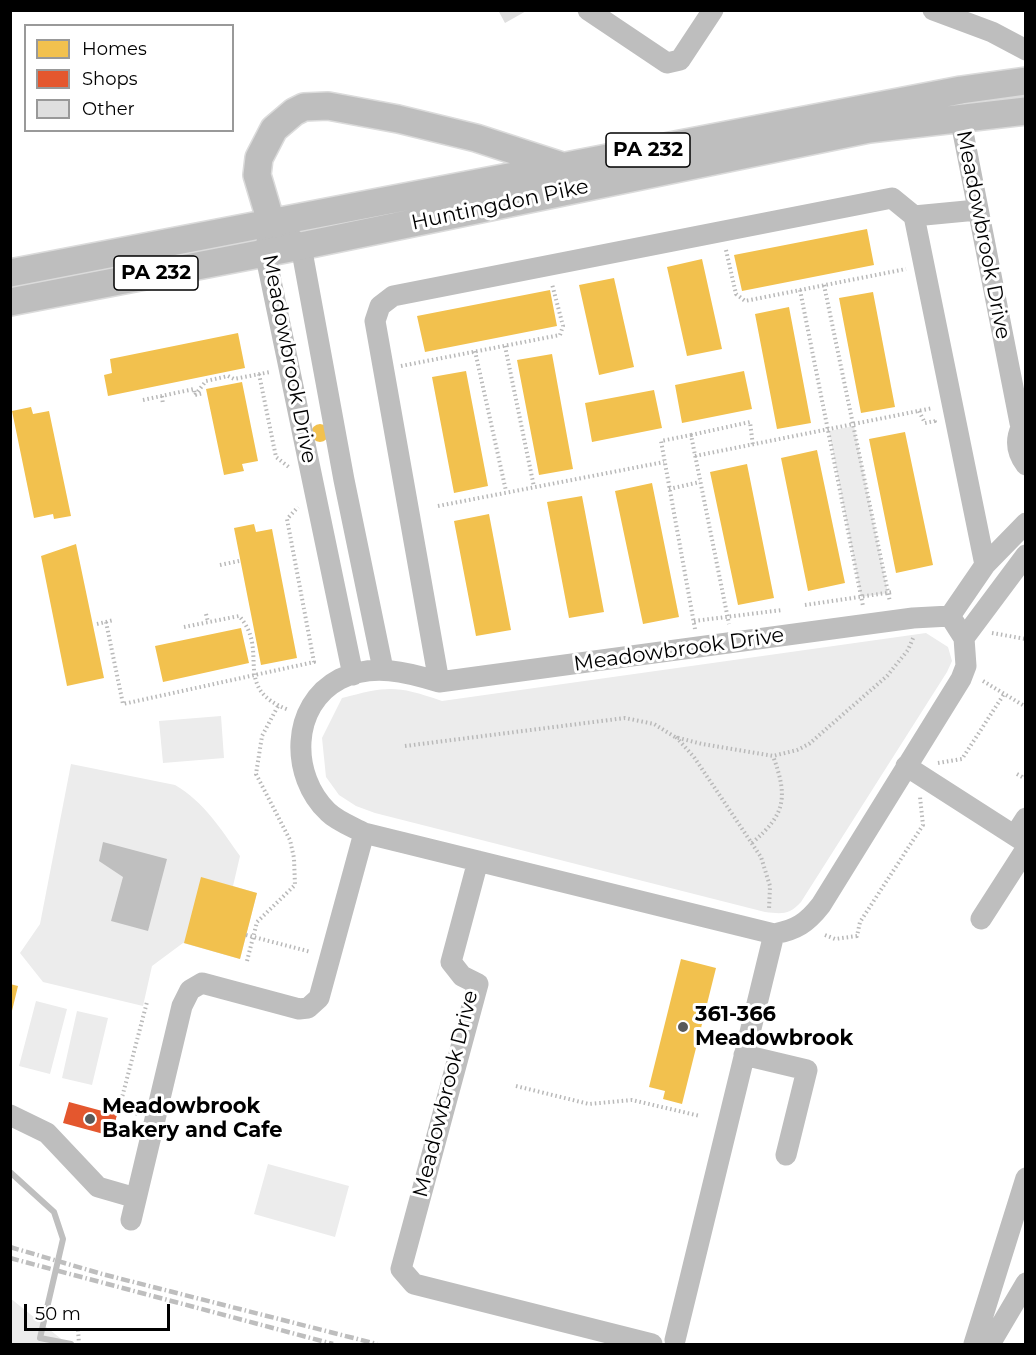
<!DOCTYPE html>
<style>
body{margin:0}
#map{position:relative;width:1036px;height:1355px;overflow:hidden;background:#fff;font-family:Montserrat,sans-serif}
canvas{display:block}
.frame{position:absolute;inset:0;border:12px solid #000;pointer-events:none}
.legend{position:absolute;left:24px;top:24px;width:210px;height:108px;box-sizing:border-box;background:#fff;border:2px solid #999;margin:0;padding:8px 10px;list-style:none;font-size:18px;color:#000}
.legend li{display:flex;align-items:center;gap:12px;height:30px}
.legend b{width:30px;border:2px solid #999}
.scale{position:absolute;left:24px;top:1304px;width:146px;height:27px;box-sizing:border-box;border:3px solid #000;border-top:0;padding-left:8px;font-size:18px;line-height:21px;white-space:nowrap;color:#000;-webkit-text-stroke:4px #fff;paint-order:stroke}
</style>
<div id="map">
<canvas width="1036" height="1355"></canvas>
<div class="frame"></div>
<ul class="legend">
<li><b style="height:16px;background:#f2c14e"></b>Homes</li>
<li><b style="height:16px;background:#e4572e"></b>Shops</li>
<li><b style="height:16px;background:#dfdfdf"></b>Other</li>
</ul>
<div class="scale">50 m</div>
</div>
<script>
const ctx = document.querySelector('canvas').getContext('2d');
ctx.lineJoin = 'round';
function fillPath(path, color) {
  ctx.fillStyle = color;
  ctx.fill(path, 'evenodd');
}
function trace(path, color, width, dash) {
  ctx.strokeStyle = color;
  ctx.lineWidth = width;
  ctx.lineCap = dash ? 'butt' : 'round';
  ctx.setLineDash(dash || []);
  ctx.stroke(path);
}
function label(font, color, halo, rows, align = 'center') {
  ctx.font = font + ' Montserrat,sans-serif';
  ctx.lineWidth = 6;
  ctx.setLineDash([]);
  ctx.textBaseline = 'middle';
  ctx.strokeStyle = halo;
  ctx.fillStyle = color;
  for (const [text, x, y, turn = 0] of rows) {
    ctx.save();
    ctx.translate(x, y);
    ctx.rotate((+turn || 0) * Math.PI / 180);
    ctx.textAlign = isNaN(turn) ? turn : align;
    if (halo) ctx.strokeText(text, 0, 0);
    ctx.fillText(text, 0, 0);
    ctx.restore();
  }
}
fillPath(new Path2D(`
 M 854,426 L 888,593 L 861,597 L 829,431 Z
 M 926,633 L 948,647 L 952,661 L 947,672 L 801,902 C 789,915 782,914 765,912 L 375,813 L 356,806 L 339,795 L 326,777 L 322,738 L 342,698 C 388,686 396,685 442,701 Z
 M 221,716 L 224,758 L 163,763 L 159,721 Z
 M 71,764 L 175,785 C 204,802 221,829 240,856 L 233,886 L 257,893 L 240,959 L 183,943 L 152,966 L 143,1006 L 43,982 L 20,953 L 40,924 Z
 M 36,1001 L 67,1009 L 50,1074 L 19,1066 Z
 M 77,1011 L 108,1018 L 92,1085 L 62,1078 Z
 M 268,1164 L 349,1186 L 335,1237 L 254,1214 Z
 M 10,1298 L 65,1342 L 65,1344 L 11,1344 Z`), '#ececec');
fillPath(new Path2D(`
 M 103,842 L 167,859 L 148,931 L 111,921 L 123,877 L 99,861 Z`), '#bfbfbf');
fillPath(new Path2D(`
 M 867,229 L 874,265 L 742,291 L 734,255 Z
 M 702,259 L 722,349 L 687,356 L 667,267 Z
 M 614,278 L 634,367 L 599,375 L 579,285 Z
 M 550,290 L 557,326 L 425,352 L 417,316 Z
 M 873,292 L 895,407 L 861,413 L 839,298 Z
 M 789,307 L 811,423 L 777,429 L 755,314 Z
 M 238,333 L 245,368 L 108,396 L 104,375 L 112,373 L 110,359 Z
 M 552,354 L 573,469 L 539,475 L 517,360 Z
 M 466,371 L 488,486 L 454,493 L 432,377 Z
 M 744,371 L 752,409 L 682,423 L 675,385 Z
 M 242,382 L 258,461 L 242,464 L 244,471 L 224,475 L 206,389 Z
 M 654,390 L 662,428 L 592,442 L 585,403 Z
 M 31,407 L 33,414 L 49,411 L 71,516 L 54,519 L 53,514 L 34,518 L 12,411 Z
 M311 433a9 9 0 1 1 18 0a9 9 0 1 1-18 0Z
 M 905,432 L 933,565 L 896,573 L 869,439 Z
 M 817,450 L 845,583 L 808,591 L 781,458 Z
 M 747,464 L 774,598 L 738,605 L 710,472 Z
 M 652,483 L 679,617 L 643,624 L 615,491 Z
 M 582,496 L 604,612 L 569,618 L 547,502 Z
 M 489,514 L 511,630 L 476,636 L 454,521 Z
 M 254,524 L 256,532 L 272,529 L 297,658 L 261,665 L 234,528 Z
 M 76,544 L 104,678 L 67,686 L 41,556 Z
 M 241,628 L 249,663 L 163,682 L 155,646 Z
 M 201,877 L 257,893 L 240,959 L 184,943 Z
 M 681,959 L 716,968 L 682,1104 L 663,1099 L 665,1091 L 649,1087 Z
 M 10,984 L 18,986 L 11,1015 L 10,1014 Z`), '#f2c14e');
fillPath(new Path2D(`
 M 69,1102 L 117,1115 L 111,1136 L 63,1123 Z`), '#e4572e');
trace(new Path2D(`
 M 10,1172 L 54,1212 L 63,1239 L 40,1338
 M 40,1338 L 71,1344`), '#bfbfbf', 6);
fillPath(new Path2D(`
 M 498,10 L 528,10 L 505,23 Z`), '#dfdfdf');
const major = new Path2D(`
 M 271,222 L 257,175 L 259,158 L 274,129 L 294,112 L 304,107 L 328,106 L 398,119 L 476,138 L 559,165
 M 10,273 L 961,90 L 1026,81
 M 10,302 L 301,246 L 869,129 L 1026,111`);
trace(major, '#dbdbdb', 30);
trace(new Path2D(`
 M 726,250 L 736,294 L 745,301 L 906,269
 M 824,285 L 890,602
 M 800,290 L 863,606
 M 505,346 L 534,487
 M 475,351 L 506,491
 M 401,366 L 560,335 L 563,326 L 552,284
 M 259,374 L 276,457 L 290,468
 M 195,395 L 206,381 L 228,376 L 234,379 L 270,372
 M 162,396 L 163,405
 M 143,400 L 194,389 L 195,395 L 204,393
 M 919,411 L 925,423 L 935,421 L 935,418
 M 691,435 L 750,422 L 753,446
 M 695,456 L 933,408
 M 669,489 L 700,482
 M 438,506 L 664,462
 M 220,565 L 239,561
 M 805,605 L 893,592
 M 206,614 L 208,622
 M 694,621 L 782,610
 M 106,622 L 123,704 L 314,662 L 287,519 L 298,507
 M 97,624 L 114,620
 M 184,627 L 239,616 C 271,651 230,688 289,710
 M 695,629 L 661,441 L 691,435 L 729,624
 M 992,633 L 1026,639
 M 983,681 L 1026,707
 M 676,737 L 694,757 L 761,857 L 770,886 L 769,910
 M 405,746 L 625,718 L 654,724 L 675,737 L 702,744 L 773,756 L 797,750 L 809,744 L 887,676 L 908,650 L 914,636
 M 938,763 L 962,759 L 1004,694
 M 1017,774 L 1024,778 L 1026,776
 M 752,843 C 786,814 788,797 773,756
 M 246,935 L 311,952
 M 825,935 L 835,939 L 857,936 L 860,922 L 923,825 L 920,797
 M 247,961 L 257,922 L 295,885 L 294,858 L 290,840 L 256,774 L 262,736 L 278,706
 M 516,1086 L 589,1104 L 632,1100 L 700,1116
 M 114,1108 L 138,1114
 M 119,1109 L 147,1002
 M 78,1330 L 79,1344`), '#b9b9b9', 4, [1.5, 3]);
trace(new Path2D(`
 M 588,10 L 667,63 L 680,60 L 713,10
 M 933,10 L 992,32 L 1026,50
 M 960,117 L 1020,423 L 1026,433
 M 977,210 L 914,216 L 985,565
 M 1021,428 C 1015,441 1017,453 1026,465
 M 950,616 L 985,565 L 1026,523
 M 964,638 L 950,616 L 913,618 L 439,682 C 407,672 372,663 340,679 C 290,705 290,776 328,812 C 337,821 353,827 364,833 L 774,934 C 796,930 807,923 821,905 L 961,679 L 966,666 L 964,638 L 1026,555
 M 353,675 L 265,252 L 271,222 L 301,246 L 344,480 L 383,669
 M 439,682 L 375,321 L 380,306 L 393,296 L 892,198 L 914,216
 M 906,766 L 1026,843
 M 1015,835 L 1026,818
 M 478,861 L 451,962 L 462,976 L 478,984 L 401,1269 L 414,1284 L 652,1344
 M 981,919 L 1026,849
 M 744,1055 L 807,1070 L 786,1155
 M 10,1115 L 47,1133 L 98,1187 L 136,1198
 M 131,1220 L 182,1006 L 190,990 L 202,983 L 299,1009 L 308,1008 L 319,998 L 364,833
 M 675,1340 L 774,934
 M 974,1344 L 1026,1178
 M 990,1344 L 1026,1283`), '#bebebe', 21);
trace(major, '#bebebe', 27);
trace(new Path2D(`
 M 10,1247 L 102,1274 L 377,1344
 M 10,1258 L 333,1344`), '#bebebe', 4.5, [9, 3, 1.5, 3]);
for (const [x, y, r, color] of [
 [683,1027,6,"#595959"],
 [90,1119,6,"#595959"]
]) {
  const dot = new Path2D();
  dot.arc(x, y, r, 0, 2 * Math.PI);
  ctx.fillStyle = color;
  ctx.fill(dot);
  trace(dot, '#fff', 2);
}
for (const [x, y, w] of [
 [648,150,84],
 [156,273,84]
]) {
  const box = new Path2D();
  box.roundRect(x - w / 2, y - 17, w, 34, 4.5);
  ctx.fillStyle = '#fff';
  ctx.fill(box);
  trace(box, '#000', 1.5);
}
label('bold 20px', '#000', null, [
 ["PA 232",648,150],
 ["PA 232",156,273]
]);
label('21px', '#000', '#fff', [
 ["Huntingdon Pike",500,205,-12],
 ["Meadowbrook Drive",983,235,79],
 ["Meadowbrook Drive",289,359,79],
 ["Meadowbrook Drive",679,650,-8],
 ["Meadowbrook Drive",446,1094,-76]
]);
label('bold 21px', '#000', '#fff', [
 ["361-366",695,1015],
 ["Meadowbrook",695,1039],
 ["Meadowbrook",102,1107],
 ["Bakery and Cafe",102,1131]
], 'left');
</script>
